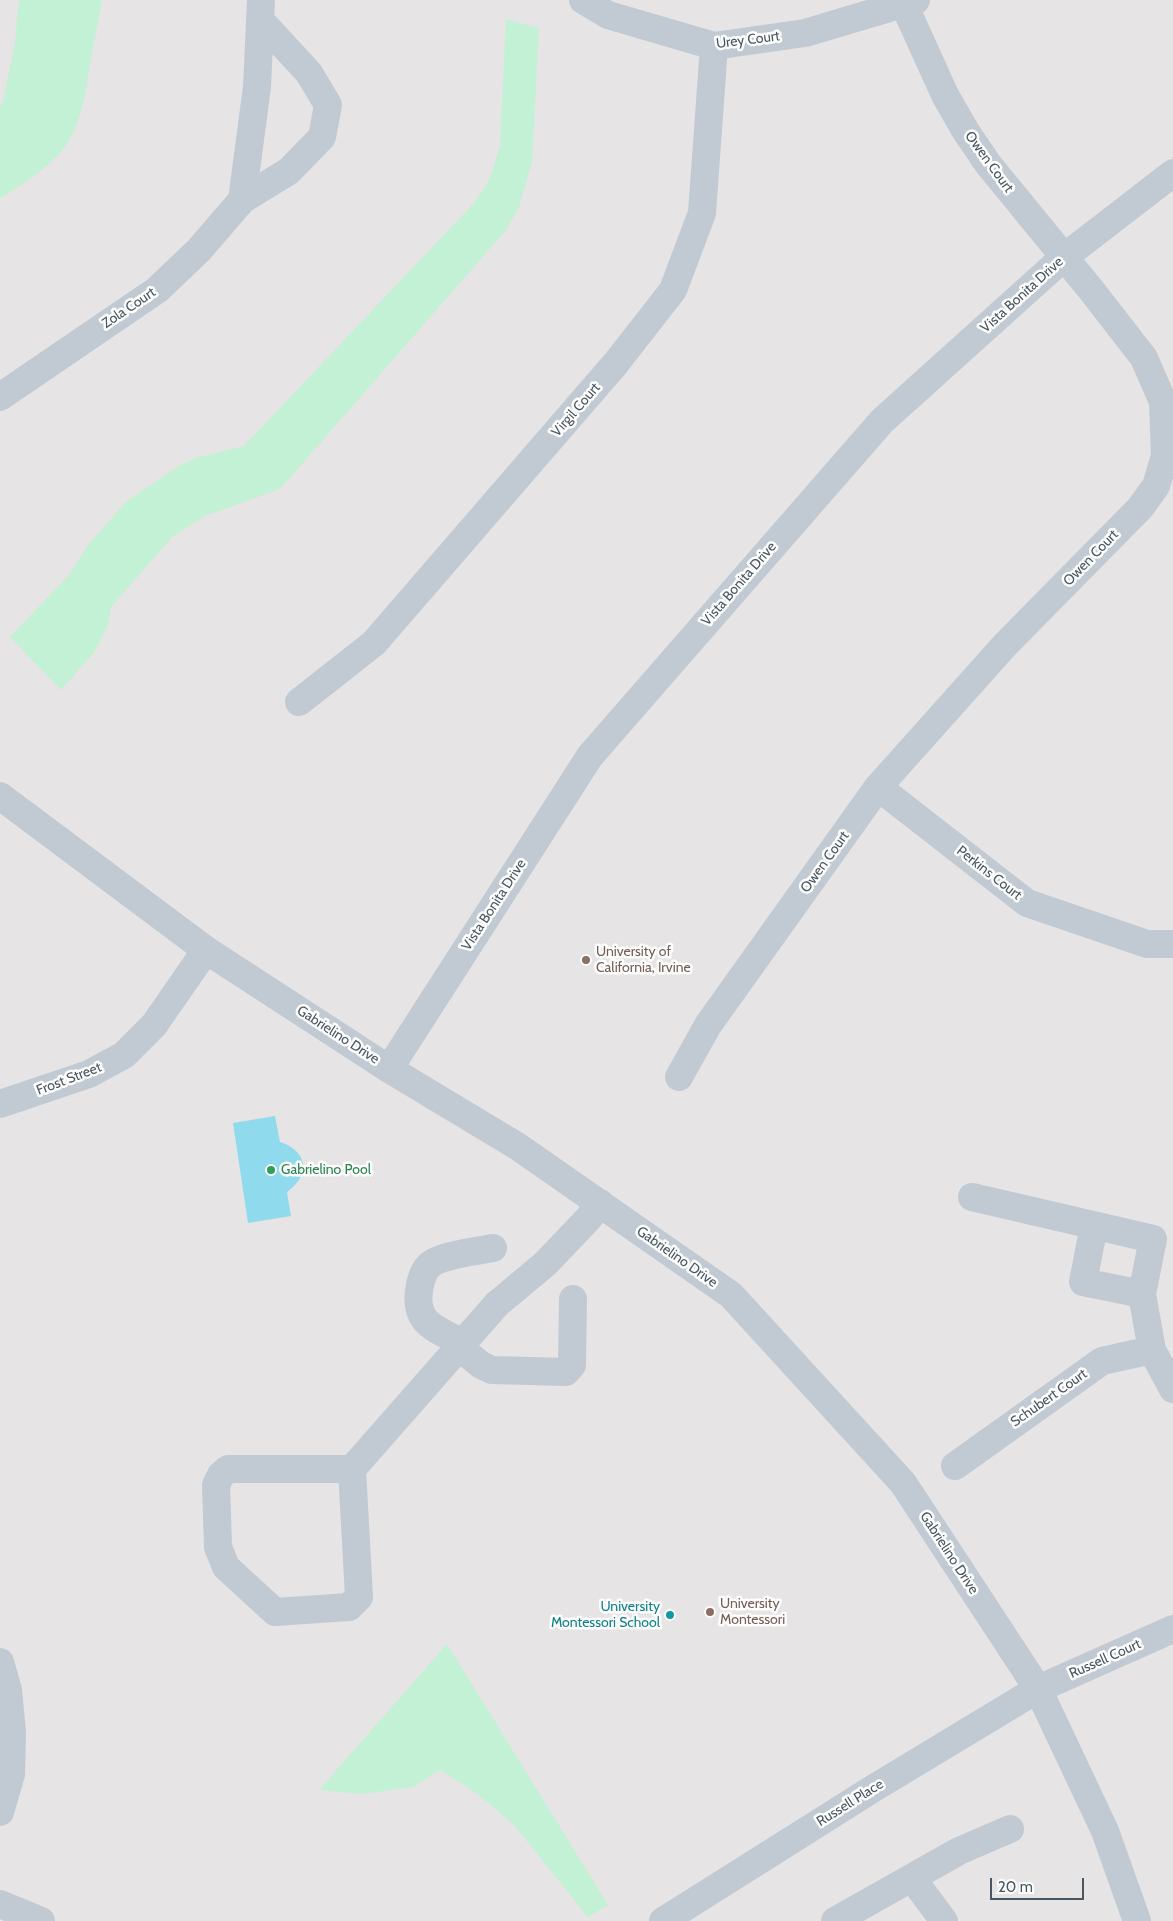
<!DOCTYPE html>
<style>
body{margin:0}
#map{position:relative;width:1173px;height:1921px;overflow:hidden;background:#f5f3f3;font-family:Cabin,sans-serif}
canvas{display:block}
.scale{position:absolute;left:990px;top:1878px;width:94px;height:22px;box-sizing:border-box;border:2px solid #4a5661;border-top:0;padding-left:6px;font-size:15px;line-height:18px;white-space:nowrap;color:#4a5661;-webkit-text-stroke:4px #fff;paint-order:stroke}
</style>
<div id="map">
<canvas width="1173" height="1921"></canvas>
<div class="scale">20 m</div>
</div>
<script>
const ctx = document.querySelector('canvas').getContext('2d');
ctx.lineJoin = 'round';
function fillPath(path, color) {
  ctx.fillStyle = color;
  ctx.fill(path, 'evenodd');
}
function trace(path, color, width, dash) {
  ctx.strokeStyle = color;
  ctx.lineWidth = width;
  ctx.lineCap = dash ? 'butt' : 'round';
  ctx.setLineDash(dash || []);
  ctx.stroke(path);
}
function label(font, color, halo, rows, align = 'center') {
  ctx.font = font + ' Cabin,sans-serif';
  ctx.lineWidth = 5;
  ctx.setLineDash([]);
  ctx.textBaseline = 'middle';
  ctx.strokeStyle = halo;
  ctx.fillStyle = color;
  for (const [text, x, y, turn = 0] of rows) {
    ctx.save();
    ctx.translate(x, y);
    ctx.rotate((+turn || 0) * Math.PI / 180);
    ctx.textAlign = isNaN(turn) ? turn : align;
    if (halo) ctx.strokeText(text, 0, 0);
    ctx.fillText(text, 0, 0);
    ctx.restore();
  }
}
fillPath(new Path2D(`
 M 0,0 L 1173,0 L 1173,1921 L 0,1921 Z`), '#e6e4e5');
fillPath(new Path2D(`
 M 19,0 L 102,0 C 98,21 94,43 90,64 C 86,91 82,119 68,142 C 51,167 25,183 0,198 L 0,106 L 3,102 L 15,43 Z
 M 506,19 L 539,28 L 532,162 L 519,207 L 506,230 L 280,489 L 205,516 L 172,537 L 111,607 L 108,625 L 95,651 L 61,690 L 10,637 L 69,575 L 88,545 L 127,501 L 180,465 L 199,457 L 244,446 L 475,202 L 486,186 L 493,169 L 500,146 Z
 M 447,1644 L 608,1905 L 588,1917 L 514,1825 L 479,1795 L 440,1770 L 413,1787 L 362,1794 L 319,1790 Z`), '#c3f1d5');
fillPath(new Path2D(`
 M 275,1116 L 280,1142 C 308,1151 311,1175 287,1192 L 291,1216 L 248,1223 L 233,1123 Z`), '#90daee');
trace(new Path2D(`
 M 583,0 L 608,15 L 714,46 L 805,33 L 916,0
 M 242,200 L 257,87 L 261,0
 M 0,397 L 157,290 L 199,250 L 242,200 L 289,171 L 322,137 L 328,105 L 309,73 L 260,20
 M 299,702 L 374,643 L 616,363 L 673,290 L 702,213 L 714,46
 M 878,787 L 1027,903 L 1147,944 L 1173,944
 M 0,796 L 206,950 L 389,1069 L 517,1146 L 731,1295 L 903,1483 L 1038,1689 L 1105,1831 L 1137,1921
 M 389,1069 L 590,756 L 882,421 L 1063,258 L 1173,173
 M 679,1077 L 708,1025 L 878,787 L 1005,645 L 1140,508 L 1156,486 L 1165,456 L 1163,402 L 1144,358 L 1092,291 L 988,164 L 965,130 L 945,95 L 902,0
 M 0,1104 L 89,1074 L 124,1055 L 154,1025 L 206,950
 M 972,1197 L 1153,1239 L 1142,1294 L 1152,1350 L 1173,1389
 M 1094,1226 L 1083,1282 L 1142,1294
 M 463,1343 C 434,1328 412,1323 420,1285 C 422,1275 426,1265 436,1261 C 450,1254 477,1251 493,1248
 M 459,1347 L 481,1365 L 492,1370 L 566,1372 L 572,1365 L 573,1299
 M 955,1466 L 1102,1361 L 1152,1350
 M 352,1469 L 228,1469 L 221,1475 L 216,1485 L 218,1547 L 226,1567 L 275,1612 L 349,1607 L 359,1597 L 352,1469 L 497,1304 L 545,1264 L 588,1219 L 600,1203
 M 0,1662 L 8,1690 L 12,1732 L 11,1774 L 0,1812
 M 912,1878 L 944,1921
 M 0,1904 L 41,1921
 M 663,1921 L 874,1788 L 1038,1689 L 1173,1629
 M 835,1921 L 959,1851 L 1010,1829`), '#c1cad2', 28);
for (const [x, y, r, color] of [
 [586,960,5,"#8d6e63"],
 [271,1170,5,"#2e9e5b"],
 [710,1612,5,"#8d6e63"],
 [670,1615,5,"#0f9aa8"]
]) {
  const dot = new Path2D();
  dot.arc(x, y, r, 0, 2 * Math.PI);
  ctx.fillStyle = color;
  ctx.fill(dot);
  trace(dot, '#fff', 2);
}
label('14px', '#4a5661', '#fff', [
 ["Urey Court",748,40,-7],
 ["Owen Court",989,162,54],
 ["Vista Bonita Drive",1022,295,-42],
 ["Zola Court",129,308,-34],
 ["Virgil Court",576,410,-49],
 ["Owen Court",1091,558,-46],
 ["Vista Bonita Drive",739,584,-49],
 ["Owen Court",825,862,-54],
 ["Perkins Court",989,873,38],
 ["Vista Bonita Drive",494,905,-57],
 ["Gabrielino Drive",338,1035,33],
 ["Frost Street",69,1079,-21],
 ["Gabrielino Drive",677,1257,35],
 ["Schubert Court",1049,1398,-35],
 ["Gabrielino Drive",949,1553,57],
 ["Russell Court",1105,1659,-24],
 ["Russell Place",850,1803,-32]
]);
label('14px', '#785e54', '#fff', [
 ["University of",596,952],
 ["California, Irvine",596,968],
 ["University",720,1604],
 ["Montessori",720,1620]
], 'left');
label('14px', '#27864d', '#fff', [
 ["Gabrielino Pool",281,1170]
], 'left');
label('14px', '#0d838f', '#fff', [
 ["University",660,1607],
 ["Montessori School",660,1623]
], 'right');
</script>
